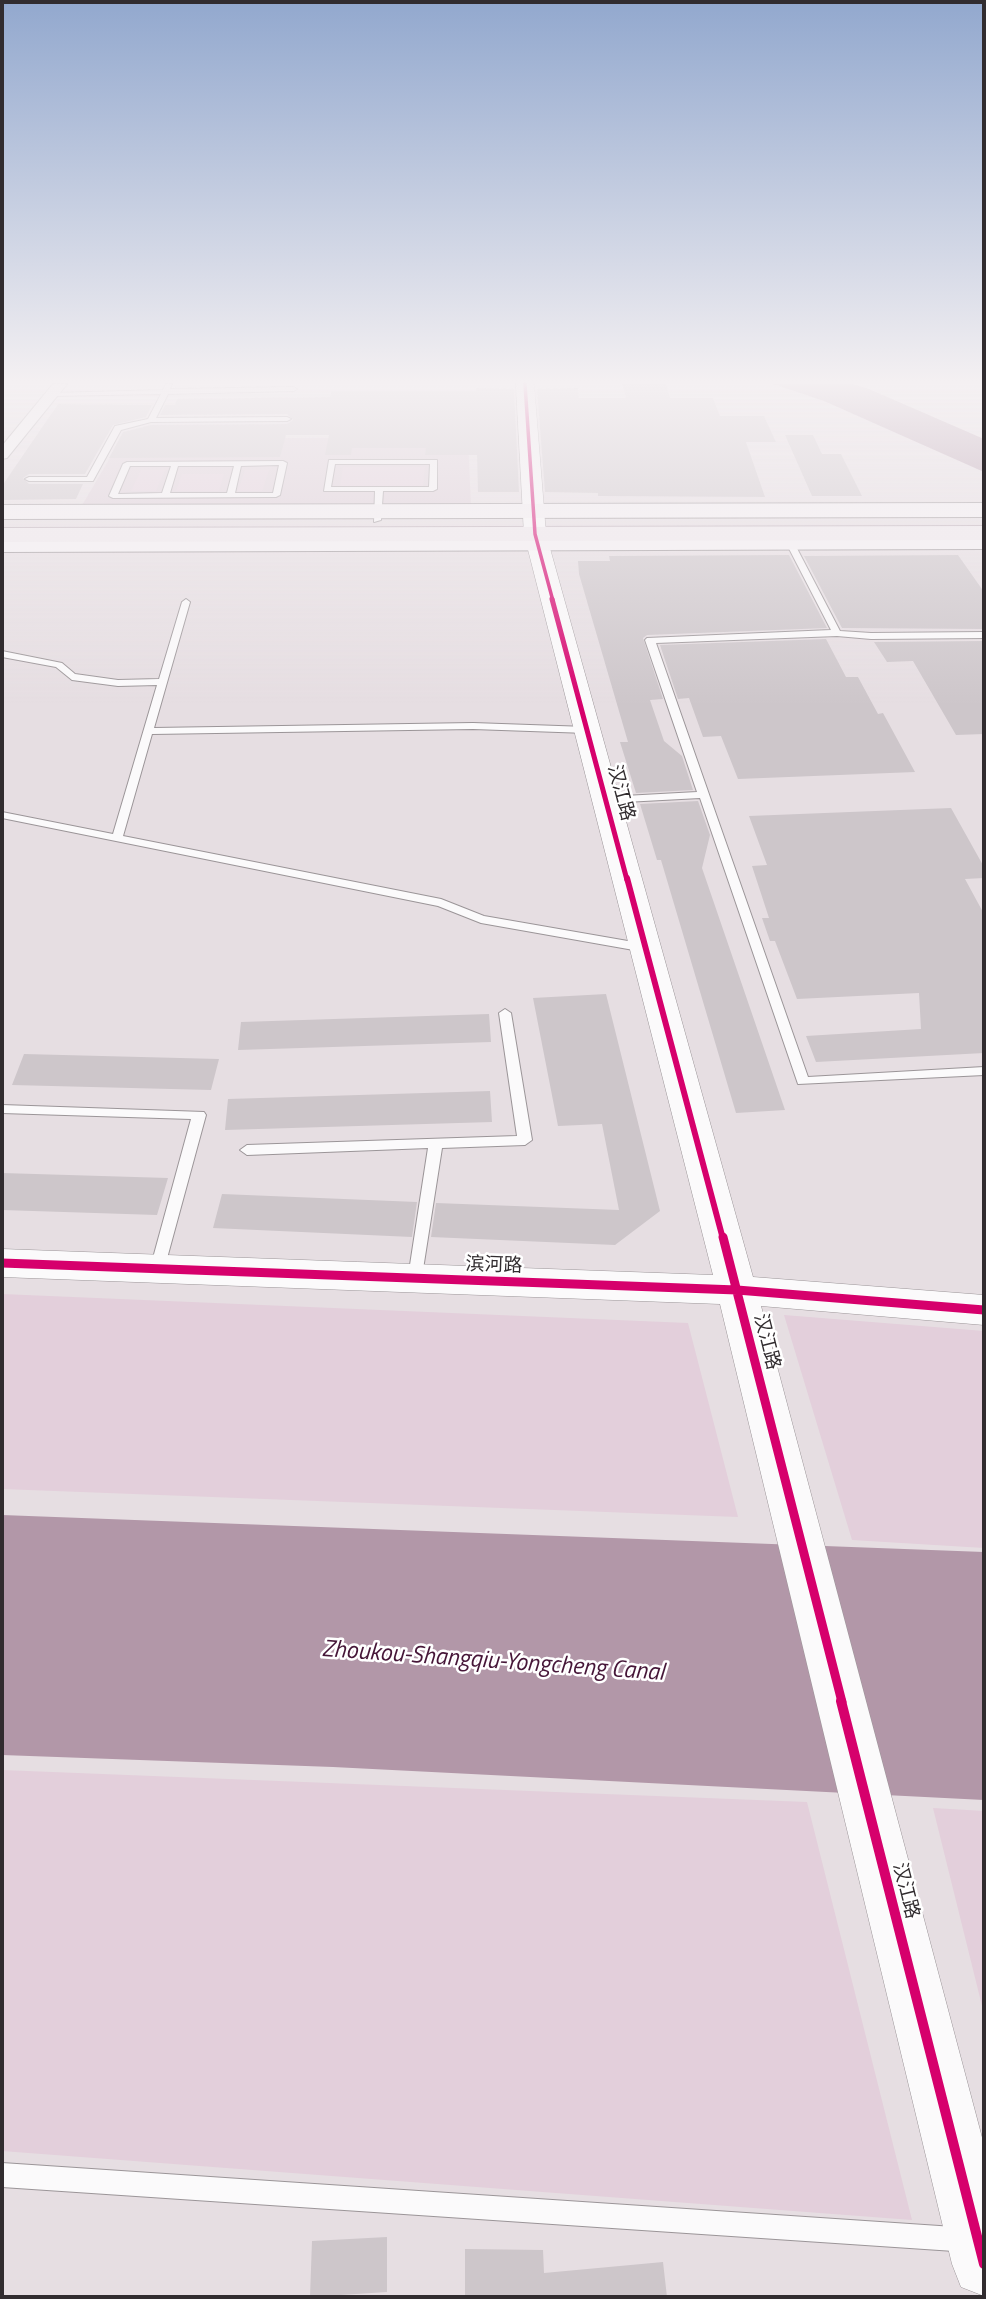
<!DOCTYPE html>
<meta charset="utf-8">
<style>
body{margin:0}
#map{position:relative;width:986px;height:2299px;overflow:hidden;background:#e6dee2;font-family:"Titillium Web",sans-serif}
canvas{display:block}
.frame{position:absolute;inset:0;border:4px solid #312c2f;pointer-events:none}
</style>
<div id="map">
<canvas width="986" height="2299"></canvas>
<div class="frame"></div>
</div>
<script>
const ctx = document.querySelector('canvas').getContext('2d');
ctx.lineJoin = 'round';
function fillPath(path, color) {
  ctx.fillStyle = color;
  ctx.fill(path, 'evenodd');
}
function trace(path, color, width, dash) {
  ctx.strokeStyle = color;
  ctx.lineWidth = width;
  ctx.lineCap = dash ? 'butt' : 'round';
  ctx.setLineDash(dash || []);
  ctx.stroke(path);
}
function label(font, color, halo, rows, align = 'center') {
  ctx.font = font + ' "Titillium Web","Noto Sans SC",sans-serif';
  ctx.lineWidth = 5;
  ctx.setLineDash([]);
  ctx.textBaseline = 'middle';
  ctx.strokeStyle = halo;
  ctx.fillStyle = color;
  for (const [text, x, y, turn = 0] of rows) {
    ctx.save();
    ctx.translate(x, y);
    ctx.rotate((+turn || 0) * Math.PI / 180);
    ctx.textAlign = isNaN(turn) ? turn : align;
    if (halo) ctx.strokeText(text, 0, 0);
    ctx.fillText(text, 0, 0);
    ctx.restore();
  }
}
fillPath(new Path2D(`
 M 468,437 L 471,506 L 81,507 L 121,439 Z`), '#ddced7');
fillPath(new Path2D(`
 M 343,467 L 425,467 L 423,486 L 340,486 Z
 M 141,470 L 165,470 L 156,491 L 131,491 Z
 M 245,470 L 269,470 L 262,491 L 238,491 Z
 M 182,474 L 224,474 L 219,491 L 176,491 Z
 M 2,1294 L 688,1323 L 738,1517 L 2,1489 Z
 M 784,1315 L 984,1331 L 984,1548 L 852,1540 Z
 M 2,1770 L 807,1802 L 912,2220 L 2,2151 Z
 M 933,1808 L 984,1811 L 984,2014 Z`), '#e3cfdb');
fillPath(new Path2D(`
 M 773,384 L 852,384 L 869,389 L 984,439 L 984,472 L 824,401 Z
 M 2,1515 L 984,1552 L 984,1800 L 333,1767 L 2,1755 Z`), '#b297a8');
fillPath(new Path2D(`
 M 622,384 L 666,384 L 670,398 L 713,398 L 720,416 L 764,416 L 776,442 L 746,442 L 765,497 L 598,496 L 598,493 L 545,492 L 537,389 L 578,388 L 579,398 L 626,398 Z
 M 476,388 L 514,389 L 519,492 L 478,492 L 477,455 L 425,455 L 426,448 L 352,448 L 351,455 L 325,455 L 329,435 L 286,435 L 280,457 L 109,458 L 123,432 L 151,425 L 287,424 L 293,420 L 287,414 L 160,415 L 165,405 L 175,405 L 177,399 L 330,397 L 331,391 L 476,391 Z
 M 58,404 L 152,405 L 146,417 L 113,425 L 85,474 L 29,474 L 23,478 L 29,484 L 83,484 L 76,499 L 2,500 L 2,486 Z
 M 785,435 L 813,435 L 822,454 L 841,454 L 862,496 L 812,496 Z
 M 789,555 L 827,628 L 647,635 L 643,638 L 663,699 L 650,700 L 664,741 L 682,756 L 693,790 L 636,793 L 620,742 L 628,742 L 579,574 L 578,561 L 610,561 L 609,556 Z
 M 958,555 L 984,592 L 984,629 L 842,628 L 804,556 Z
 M 826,639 L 846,677 L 858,677 L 878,714 L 883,713 L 915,772 L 738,779 L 721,736 L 703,737 L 689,698 L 678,699 L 660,645 Z
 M 984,641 L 984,734 L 956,735 L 913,661 L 887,662 L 874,642 Z
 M 698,801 L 710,835 L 702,868 L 785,1110 L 736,1113 L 661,860 L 657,860 L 640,804 Z
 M 951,808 L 984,867 L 984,878 L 965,879 L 984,914 L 984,1053 L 816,1062 L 806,1036 L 921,1029 L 919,993 L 797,999 L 775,941 L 770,941 L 762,918 L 769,918 L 752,866 L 767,865 L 749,816 Z
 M 606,994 L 660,1211 L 615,1245 L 431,1237 L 436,1203 L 619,1210 L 602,1124 L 558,1126 L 533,998 Z
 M 489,1014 L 491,1042 L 238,1050 L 241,1022 Z
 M 24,1054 L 219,1059 L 211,1090 L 12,1085 Z
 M 490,1091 L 492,1122 L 225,1130 L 228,1099 Z
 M 2,1173 L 168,1178 L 157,1215 L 2,1210 Z
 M 222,1194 L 417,1202 L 412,1237 L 213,1228 Z
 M 387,2237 L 387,2292 L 310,2297 L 312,2241 Z
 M 465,2249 L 543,2250 L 544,2273 L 663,2262 L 667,2297 L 465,2297 Z`), '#cdc6ca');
const service = new Path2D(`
 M 166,384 L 172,384 L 170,389 L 294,387 L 297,389 L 294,391 L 168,394 L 156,418 L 287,417 L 291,419 L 287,421 L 151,422 L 121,430 L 93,481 L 29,481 L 25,479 L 29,477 L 87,477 L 115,426 L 148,419 L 161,394 L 52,396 L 50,393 L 163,390 Z
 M 329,460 L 437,460 L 437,489 L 433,491 L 383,491 L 381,520 L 374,522 L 375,491 L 324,491 ZM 335,464 L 430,464 L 429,487 L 331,487 Z
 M 283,461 L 287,463 L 280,495 L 276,497 L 113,498 L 109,496 L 123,464 L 127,462 ZM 279,465 L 273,493 L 235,493 L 241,466 ZM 130,466 L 171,466 L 162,493 L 118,494 ZM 178,466 L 234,466 L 227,493 L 170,493 Z
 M 783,533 L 790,535 L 840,631 L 871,633 L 984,632 L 984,638 L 871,639 L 837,636 L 656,643 L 808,1077 L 984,1067 L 984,1075 L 798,1084 L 700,798 L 606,803 L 601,800 L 606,797 L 697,792 L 645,640 L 647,638 L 831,630 L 782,535 Z
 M 186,599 L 190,602 L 154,728 L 473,723 L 587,727 L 592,730 L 587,733 L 473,729 L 152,734 L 123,836 L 441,899 L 484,916 L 645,944 L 649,945 L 651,948 L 649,951 L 645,952 L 481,923 L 438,906 L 2,818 L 2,812 L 113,834 L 157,685 L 118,686 L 72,680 L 56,667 L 2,657 L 2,651 L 62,663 L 75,674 L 118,680 L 159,679 L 182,602 Z
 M 505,1009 L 511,1013 L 532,1140 L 525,1145 L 442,1148 L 421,1282 L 411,1282 L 408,1278 L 428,1148 L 247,1155 L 240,1150 L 247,1145 L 517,1136 L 499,1013 Z
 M 2,1105 L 204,1112 L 206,1115 L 163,1273 L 153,1273 L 150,1269 L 191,1119 L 2,1113 Z
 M 2,2163 L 984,2229 L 984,2253 L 2,2187 Z`);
const minor = new Path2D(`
 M 53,384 L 67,384 L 7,458 L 2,459 L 2,446 Z`);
const tertiary = new Path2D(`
 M 516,384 L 534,384 L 546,534 L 753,1277 L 984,1295 L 984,1325 L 761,1306 L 984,2145 L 984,2296 L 961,2287 L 952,2264 L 720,1304 L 2,1277 L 2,1249 L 713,1275 L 524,534 Z`);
const secondary = new Path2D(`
 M 984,503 L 984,517 L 2,519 L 2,505 Z
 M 984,535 L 984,549 L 2,552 L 2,538 Z`);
const primary = new Path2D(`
 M 984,526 L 984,540 L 2,542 L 2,528 Z`);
trace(service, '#9b9598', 2);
trace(minor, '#9b9598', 2);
trace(tertiary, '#9b9598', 1);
trace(secondary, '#9b9598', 2);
trace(primary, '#b9abb4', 2);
fillPath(service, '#fbfafb');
fillPath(minor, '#fbfafb');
fillPath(tertiary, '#fbfafb');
fillPath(secondary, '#f6f2f5');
fillPath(primary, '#f0eaee');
trace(new Path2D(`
 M 525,384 L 535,534 L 553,601`), '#d6006c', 3.5);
trace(new Path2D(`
 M 552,599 L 627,880`), '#d6006c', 5);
trace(new Path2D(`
 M 627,878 L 723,1239`), '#d6006c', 6);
trace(new Path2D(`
 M 723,1237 L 842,1702
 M 2,1263 L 737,1290 L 984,1310`), '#d6006c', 9);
trace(new Path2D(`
 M 841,1701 L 984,2264`), '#d6006c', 10);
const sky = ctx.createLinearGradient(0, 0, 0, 706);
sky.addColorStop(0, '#92a8ce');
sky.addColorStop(0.54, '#f4f0f2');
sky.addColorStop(1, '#f4f0f200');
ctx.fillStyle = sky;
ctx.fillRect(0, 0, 986, 706);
label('19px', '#312c2f', '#fff', [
 ["汉江路",620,793,75],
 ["滨河路",494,1266,2],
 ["汉江路",766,1342,76],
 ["汉江路",905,1891,76]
]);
label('italic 24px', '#461638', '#fff', [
 ["Zhoukou-Shangqiu-Yongcheng Canal",493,1662,4]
]);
</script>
